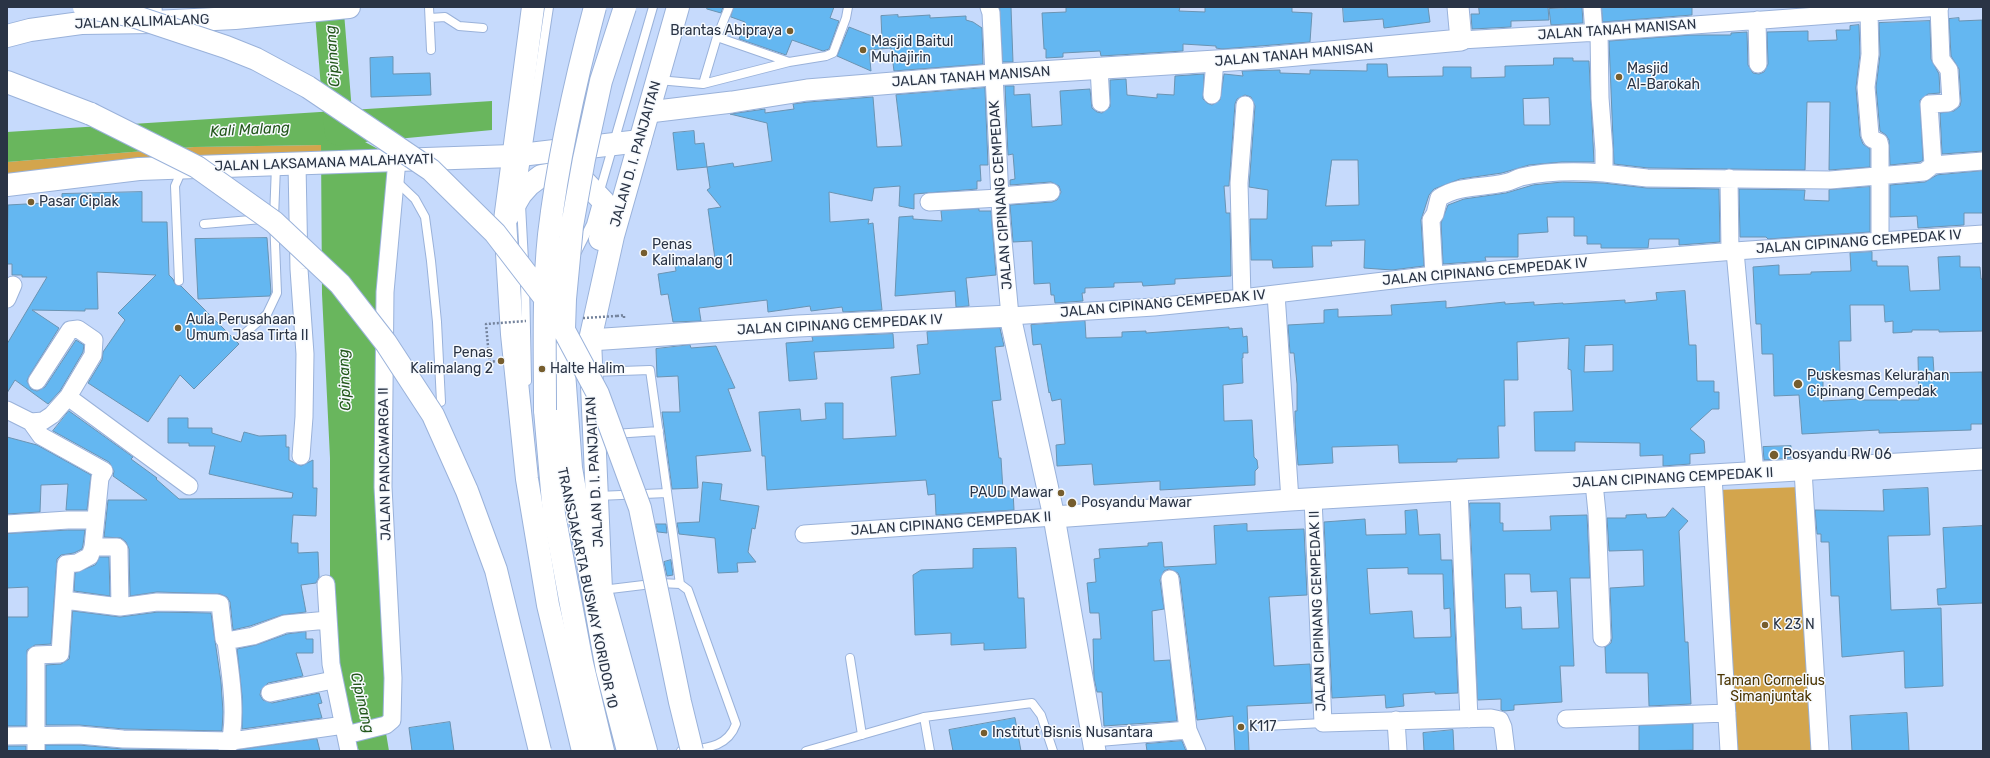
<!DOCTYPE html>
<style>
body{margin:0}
#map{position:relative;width:1990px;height:758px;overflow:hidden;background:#c6dafc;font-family:Rubik,sans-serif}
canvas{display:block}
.frame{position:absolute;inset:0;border:8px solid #2a3445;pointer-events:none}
</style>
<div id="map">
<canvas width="1990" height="758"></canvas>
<div class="frame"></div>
</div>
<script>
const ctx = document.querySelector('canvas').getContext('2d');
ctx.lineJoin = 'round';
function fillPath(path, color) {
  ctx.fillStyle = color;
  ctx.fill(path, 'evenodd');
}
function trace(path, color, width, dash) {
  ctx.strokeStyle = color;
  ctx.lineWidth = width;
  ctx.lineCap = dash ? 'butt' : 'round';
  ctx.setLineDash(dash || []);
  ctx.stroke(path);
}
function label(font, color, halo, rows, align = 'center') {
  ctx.font = font + ' Rubik,sans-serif';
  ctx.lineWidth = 3;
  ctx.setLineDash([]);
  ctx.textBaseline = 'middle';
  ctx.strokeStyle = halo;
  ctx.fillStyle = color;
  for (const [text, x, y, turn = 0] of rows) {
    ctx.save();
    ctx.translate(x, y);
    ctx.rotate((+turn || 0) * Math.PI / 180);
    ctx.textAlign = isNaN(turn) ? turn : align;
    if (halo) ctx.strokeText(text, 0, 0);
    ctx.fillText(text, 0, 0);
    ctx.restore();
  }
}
fillPath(new Path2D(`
 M 321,145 L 322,163 L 7,185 L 7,162 L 194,147 Z
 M 1801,487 L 1817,751 L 1733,751 L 1718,490 Z`), '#d3a54d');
fillPath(new Path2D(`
 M 492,101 L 492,130 L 365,142 L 389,155 L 389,721 L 349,733 L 337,675 L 330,583 L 330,458 L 322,294 L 321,145 L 194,147 L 7,162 L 7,132 Z
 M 385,727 L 389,751 L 359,751 L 353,735 Z`), '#69b65d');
trace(new Path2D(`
 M 329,7 L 339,131`), '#69b65d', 29);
const building = new Path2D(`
 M 708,7 L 723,7 L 721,13 L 707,9 Z
 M 734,7 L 834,7 L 830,18 L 839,21 L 829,49 L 823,51 L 792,40 L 786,55 L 739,39 L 745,22 L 731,17 Z
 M 1000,7 L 1011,7 L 1013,62 L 1003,62 Z
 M 1081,7 L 1180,7 L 1179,11 L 1205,12 L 1205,7 L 1292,7 L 1292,12 L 1312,13 L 1310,42 L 1222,49 L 1216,48 L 1216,46 L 1183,44 L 1183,51 L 1101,56 L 1100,51 L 1063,53 L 1063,57 L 1046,58 L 1046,49 L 1044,49 L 1042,13 L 1066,12 L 1066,8 Z
 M 1343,7 L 1428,7 L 1430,22 L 1384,28 L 1383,19 L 1344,22 Z
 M 1479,7 L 1548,7 L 1549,20 L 1511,21 L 1511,27 L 1472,29 L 1471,14 L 1479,14 Z
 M 1582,7 L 1583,23 L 1551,25 L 1549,9 Z
 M 1602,7 L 1692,7 L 1692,15 L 1603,22 Z
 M 898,15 L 898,17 L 930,15 L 930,18 L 966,16 L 966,20 L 973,22 L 982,28 L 983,64 L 894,71 L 891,48 L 869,50 L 871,71 L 837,56 L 849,27 L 882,40 L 881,16 Z
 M 1959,18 L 1959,21 L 1982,20 L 1983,151 L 1942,154 L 1940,113 L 1954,111 L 1960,106 L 1961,101 L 1959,69 L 1951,56 L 1949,19 Z
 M 1930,21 L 1931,59 L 1939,74 L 1940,93 L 1928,94 L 1920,100 L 1923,160 L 1920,162 L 1890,165 L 1889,140 L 1886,135 L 1880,131 L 1876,87 L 1880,55 L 1879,23 Z
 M 1859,25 L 1860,54 L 1856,88 L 1860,136 L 1863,144 L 1870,149 L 1870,167 L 1829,170 L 1830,102 L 1807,102 L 1805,170 L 1648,168 L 1614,164 L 1609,41 L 1691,35 L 1731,35 L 1731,33 L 1747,32 L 1748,65 L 1753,73 L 1759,74 L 1764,72 L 1768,64 L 1767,32 L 1808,31 L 1808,41 L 1837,40 L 1836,30 L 1850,30 L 1850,26 Z
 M 393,57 L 393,74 L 430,73 L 431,95 L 371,97 L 370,58 Z
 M 1554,58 L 1573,58 L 1573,61 L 1589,61 L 1594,162 L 1562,162 L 1529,165 L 1502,173 L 1460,179 L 1434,189 L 1429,195 L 1421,220 L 1424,266 L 1392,270 L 1364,268 L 1365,240 L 1331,241 L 1332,246 L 1312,246 L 1313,267 L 1273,268 L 1272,260 L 1251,260 L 1250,219 L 1267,219 L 1268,190 L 1249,187 L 1255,106 L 1251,97 L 1245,95 L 1237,99 L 1235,104 L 1229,186 L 1224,186 L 1226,213 L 1230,213 L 1231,276 L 1175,279 L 1175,284 L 1143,286 L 1142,282 L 1114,283 L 1114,287 L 1085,288 L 1085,293 L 1082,293 L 1083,301 L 1055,303 L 1054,295 L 1051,295 L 1050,283 L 1034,284 L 1032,241 L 1013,242 L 1010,205 L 1052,202 L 1057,200 L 1061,192 L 1059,186 L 1051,182 L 1010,185 L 1010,180 L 1015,179 L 1013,154 L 1008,155 L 1005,86 L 1014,86 L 1014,95 L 1030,94 L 1032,127 L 1062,125 L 1060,91 L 1090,89 L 1092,108 L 1097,112 L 1102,113 L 1110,107 L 1110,80 L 1126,79 L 1127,95 L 1157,98 L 1157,94 L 1174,95 L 1175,76 L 1204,74 L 1203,99 L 1207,103 L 1212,105 L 1220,100 L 1224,74 L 1243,76 L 1242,71 L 1280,70 L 1280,73 L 1310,74 L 1310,70 L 1367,71 L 1367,64 L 1387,64 L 1388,77 L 1443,76 L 1443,67 L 1471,67 L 1471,78 L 1505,77 L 1505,66 L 1553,65 ZM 1549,98 L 1550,125 L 1524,125 L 1523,99 ZM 1332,160 L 1358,160 L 1359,205 L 1326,206 Z
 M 985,88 L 988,165 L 980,165 L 981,181 L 977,181 L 977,189 L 914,194 L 914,209 L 899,206 L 900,186 L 874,188 L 872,201 L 829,192 L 830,222 L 869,219 L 868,224 L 873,223 L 882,310 L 843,312 L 842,307 L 811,311 L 810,306 L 768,312 L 767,300 L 699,308 L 701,321 L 673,322 L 668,294 L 661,295 L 658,274 L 676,271 L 675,265 L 715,259 L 708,209 L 721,207 L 707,190 L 710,188 L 707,167 L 733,163 L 734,167 L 772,161 L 767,123 L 730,114 L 765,109 L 765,113 L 794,109 L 793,104 L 808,102 L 873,97 L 877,147 L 902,146 L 896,95 Z
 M 694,131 L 695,144 L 704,143 L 707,167 L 677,170 L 673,133 Z
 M 1983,171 L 1983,213 L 1964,213 L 1964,225 L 1918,228 L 1917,216 L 1890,217 L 1890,185 L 1925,182 L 1937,175 Z
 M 1563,182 L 1603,183 L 1647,188 L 1719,189 L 1720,242 L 1679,245 L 1679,239 L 1649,239 L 1648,248 L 1601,248 L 1601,244 L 1587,244 L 1587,236 L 1574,236 L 1574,217 L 1547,217 L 1548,232 L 1518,234 L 1518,257 L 1485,257 L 1486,261 L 1443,264 L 1441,223 L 1448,205 L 1464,199 L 1506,193 L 1533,185 Z
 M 1870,187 L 1870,232 L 1768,239 L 1766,237 L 1740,237 L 1739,189 L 1805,190 L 1804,200 L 1829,201 L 1829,190 Z
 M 142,192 L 142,222 L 167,222 L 169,275 L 173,279 L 175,284 L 181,286 L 239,344 L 194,389 L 180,375 L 148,422 L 88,383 L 102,360 L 103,352 L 125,320 L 118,313 L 156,275 L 97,272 L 98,309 L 85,309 L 85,311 L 32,310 L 59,328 L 29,376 L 27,381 L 31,389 L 37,391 L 45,387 L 76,340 L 84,345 L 83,352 L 60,391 L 48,404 L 15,380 L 7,393 L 7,344 L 47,277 L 22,277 L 22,275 L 12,275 L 12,264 L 7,264 L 8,205 L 62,202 L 62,194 Z
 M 979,209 L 979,211 L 991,211 L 996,275 L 966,278 L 969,306 L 956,307 L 955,291 L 895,296 L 899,217 L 913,216 L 913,219 L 942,221 L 941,211 Z
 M 267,238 L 271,292 L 270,296 L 198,299 L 195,239 Z
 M 1872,252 L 1872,261 L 1877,261 L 1877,266 L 1908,266 L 1910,291 L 1940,290 L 1938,257 L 1960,256 L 1960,267 L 1980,267 L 1981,279 L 1983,279 L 1983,331 L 1939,332 L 1939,330 L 1912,330 L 1912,332 L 1893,333 L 1893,321 L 1885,322 L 1884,305 L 1850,305 L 1851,341 L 1839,341 L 1840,374 L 1823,374 L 1823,401 L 1859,399 L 1859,400 L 1919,400 L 1918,357 L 1933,357 L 1934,373 L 1982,372 L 1983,424 L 1971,424 L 1971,430 L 1879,433 L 1879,430 L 1802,434 L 1799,395 L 1774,396 L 1773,354 L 1762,354 L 1761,324 L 1756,324 L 1753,267 L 1779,265 L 1779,275 L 1811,274 L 1811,272 L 1851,271 L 1850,253 Z
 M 1685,291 L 1689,345 L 1696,345 L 1697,381 L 1714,381 L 1714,392 L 1719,392 L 1719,409 L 1712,409 L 1690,429 L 1704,441 L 1705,453 L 1690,454 L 1690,464 L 1663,466 L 1663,455 L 1640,456 L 1640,443 L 1575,442 L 1575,451 L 1535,451 L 1534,412 L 1573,411 L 1571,370 L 1568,369 L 1569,338 L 1517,342 L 1518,380 L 1504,380 L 1505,426 L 1498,426 L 1499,458 L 1457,459 L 1457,462 L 1399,463 L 1398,445 L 1332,447 L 1333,463 L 1298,465 L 1295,422 L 1295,411 L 1297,411 L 1297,384 L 1294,353 L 1290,353 L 1288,325 L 1324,323 L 1324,310 L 1338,309 L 1338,317 L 1392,315 L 1391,305 L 1446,301 L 1446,308 L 1505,302 L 1505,304 L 1534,302 L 1534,305 L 1563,303 L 1563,304 L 1625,300 L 1625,303 L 1657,300 L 1656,293 ZM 1613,345 L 1613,371 L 1584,372 L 1585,346 Z
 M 1085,321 L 1086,338 L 1122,337 L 1122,332 L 1146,331 L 1146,333 L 1229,327 L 1229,329 L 1242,328 L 1243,337 L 1247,336 L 1248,353 L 1243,353 L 1243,358 L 1242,358 L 1243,383 L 1223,385 L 1224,421 L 1252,420 L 1254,457 L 1257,460 L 1258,468 L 1255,471 L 1255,485 L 1160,490 L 1160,481 L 1094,485 L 1092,464 L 1057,466 L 1056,445 L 1065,444 L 1061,399 L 1052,401 L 1050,392 L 1049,393 L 1041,344 L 1033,345 L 1031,325 Z
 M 1000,328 L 1004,346 L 995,347 L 1001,400 L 992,401 L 999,458 L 1001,458 L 1003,491 L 1013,491 L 1014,510 L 936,515 L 935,494 L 928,495 L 926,480 L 767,490 L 765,456 L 762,456 L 759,412 L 800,409 L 801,421 L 826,419 L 825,403 L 843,403 L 843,439 L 896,436 L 891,377 L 920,374 L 917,345 L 928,344 L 927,332 Z
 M 893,334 L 894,348 L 814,352 L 817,379 L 789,381 L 786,343 L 813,341 L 812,337 Z
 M 690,345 L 691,348 L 716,346 L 735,388 L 728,389 L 751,451 L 696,456 L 698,488 L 672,489 L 662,412 L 680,412 L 678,376 L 657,377 L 656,349 Z
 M 69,411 L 133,457 L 131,459 L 157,478 L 156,479 L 179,499 L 292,498 L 293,493 L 209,474 L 215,446 L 189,446 L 189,443 L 168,443 L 168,418 L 188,418 L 188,428 L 212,428 L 212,433 L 241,442 L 244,432 L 259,436 L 286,435 L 286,447 L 289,447 L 289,460 L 301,466 L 313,460 L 313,488 L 317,488 L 316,516 L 293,515 L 292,528 L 291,543 L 298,543 L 298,553 L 318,552 L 319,577 L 316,583 L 301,585 L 306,612 L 282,615 L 250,626 L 233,630 L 230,602 L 227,597 L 220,594 L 157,592 L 130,596 L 129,549 L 126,542 L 121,538 L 104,537 L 108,500 L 147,500 L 113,476 L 114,471 L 109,462 L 53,431 Z
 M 7,437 L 37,445 L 91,475 L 87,510 L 66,510 L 68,484 L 41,485 L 40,512 L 7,514 Z
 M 1791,446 L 1791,458 L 1764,460 L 1763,447 Z
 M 703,482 L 722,484 L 720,500 L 759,506 L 755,529 L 752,528 L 748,552 L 756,562 L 737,563 L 738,572 L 718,573 L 715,538 L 679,534 L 677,523 L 699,522 Z
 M 1928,488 L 1930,535 L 1888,536 L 1891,610 L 1941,608 L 1943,686 L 1905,688 L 1904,651 L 1842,657 L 1839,596 L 1831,596 L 1829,542 L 1821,542 L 1821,534 L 1817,534 L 1815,510 L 1884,511 L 1883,490 Z
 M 1470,503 L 1500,503 L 1500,523 L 1503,523 L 1503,531 L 1551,530 L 1550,516 L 1587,515 L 1590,578 L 1570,578 L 1574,666 L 1560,666 L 1562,702 L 1514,705 L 1514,710 L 1504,711 L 1501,710 L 1501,699 L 1478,700 ZM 1505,574 L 1530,574 L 1531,592 L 1557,591 L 1559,628 L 1522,629 L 1521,607 L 1506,608 Z
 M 1673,508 L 1688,521 L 1679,531 L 1685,642 L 1688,642 L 1691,704 L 1649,706 L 1648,673 L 1606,673 L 1605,647 L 1611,643 L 1612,638 L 1610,588 L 1644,586 L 1643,550 L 1609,551 L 1607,518 L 1626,518 L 1626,515 L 1646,514 L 1647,518 L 1665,517 Z
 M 1417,510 L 1419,535 L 1440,534 L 1441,560 L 1452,560 L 1458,693 L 1435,694 L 1435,692 L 1403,694 L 1404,706 L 1386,708 L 1385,695 L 1332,698 L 1324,522 L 1365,519 L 1366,535 L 1406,534 L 1405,511 ZM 1408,568 L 1408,574 L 1443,574 L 1444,609 L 1450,608 L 1451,637 L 1414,638 L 1412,611 L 1370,614 L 1367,569 Z
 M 656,524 L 666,524 L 667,533 L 658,532 Z
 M 1247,524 L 1247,531 L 1304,529 L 1307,595 L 1269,597 L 1274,666 L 1310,664 L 1312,703 L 1247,706 L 1249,751 L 1235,751 L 1233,716 L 1197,720 L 1180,578 L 1178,573 L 1169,569 L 1164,571 L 1160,580 L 1164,609 L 1152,611 L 1154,661 L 1170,660 L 1177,721 L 1104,726 L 1102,692 L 1097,692 L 1094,678 L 1093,639 L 1101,639 L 1099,613 L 1090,613 L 1087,583 L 1096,582 L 1094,559 L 1100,558 L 1099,549 L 1148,546 L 1148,543 L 1162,542 L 1164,567 L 1216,564 L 1214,526 Z
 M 1983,526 L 1983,603 L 1938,605 L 1937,589 L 1946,588 L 1943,528 Z
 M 68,530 L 85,530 L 83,545 L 82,549 L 74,553 L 61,555 L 57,559 L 51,644 L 35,645 L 27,650 L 26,726 L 7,726 L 7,617 L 28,617 L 28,587 L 7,588 L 7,534 Z
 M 1016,548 L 1018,598 L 1024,598 L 1026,648 L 984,650 L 984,643 L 951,645 L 951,633 L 915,635 L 913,575 L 921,570 L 973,568 L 973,549 Z
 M 100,557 L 109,557 L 110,596 L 74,591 L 75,573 L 95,565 Z
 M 671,560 L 673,575 L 667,576 L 664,562 Z
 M 73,611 L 120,617 L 158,612 L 211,613 L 221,682 L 223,712 L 222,731 L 124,729 L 79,725 L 46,725 L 46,665 L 61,664 L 69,659 Z
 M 306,632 L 306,639 L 313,639 L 313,653 L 296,653 L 303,676 L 268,683 L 261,690 L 260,695 L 263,700 L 272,703 L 319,693 L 322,703 L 318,704 L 322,718 L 242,729 L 242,696 L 237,649 L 256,645 L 287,634 Z
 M 1907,713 L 1909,751 L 1852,751 L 1850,716 Z
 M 1015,718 L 1021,751 L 953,751 L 949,730 Z
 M 450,722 L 454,751 L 412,751 L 409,728 Z
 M 1693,724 L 1693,750 L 1639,751 L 1639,726 Z
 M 1453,730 L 1454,751 L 1424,751 L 1423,733 Z
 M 317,739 L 320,751 L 237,751 L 238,750 Z
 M 1182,741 L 1186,751 L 1147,751 L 1146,744 Z
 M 46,745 L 79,745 L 123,749 L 187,750 L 46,751 Z
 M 7,746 L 26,746 L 26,751 L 7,751 Z`);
fillPath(building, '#64b7f1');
trace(building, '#6a93b2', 1);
const service = new Path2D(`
 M 429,7 L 431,50
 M 430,18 L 445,17 L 459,26 L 483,28
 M 717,37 L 789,62
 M 658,80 L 703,84 L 717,37 L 729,7
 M 703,84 L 789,62 L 826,56 L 833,53 L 846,18 L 848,7
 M 396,181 L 415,199 L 425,217 L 431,261 L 437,322 L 441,402
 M 522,185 L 549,7
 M 599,194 L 653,7
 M 521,205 L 524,261
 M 204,224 L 262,219
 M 576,254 L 591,224 L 596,206
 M 179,281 L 175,186 L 182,170
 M 525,281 L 527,381
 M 243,335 L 267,314 L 277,293 L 274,218 L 276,166
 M 558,359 L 559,332
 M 592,372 L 650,370 L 680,584
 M 614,434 L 659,431
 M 598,496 L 667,493
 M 602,590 L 660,583 L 680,584 L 688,590 L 736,724 C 727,749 703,748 681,751
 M 850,658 L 862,735
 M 924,717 L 930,751
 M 1265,726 L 1323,723
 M 806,751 L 924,717 L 1032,703 L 1041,715 L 1053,751`);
const minor = new Path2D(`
 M 153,7 L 154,22
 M 989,7 L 991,13 L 1001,219 L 1010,316 L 1154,307 L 1242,298 L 1434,275 L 1735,251 L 1983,234
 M 1592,7 L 1594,33
 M 1869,12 L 1870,54 L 1866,87 L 1870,135 L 1872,139 L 1879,142 L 1880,146 L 1880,241
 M 1757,20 L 1758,64
 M 1599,32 L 1600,98 L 1604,150 L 1604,173 L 1647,178 L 1830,180 L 1924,172 L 1933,165 L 1983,161
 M 1461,40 L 1599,32 L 1940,7
 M 1099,68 L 1101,103
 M 1212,95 L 1215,61
 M 297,164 L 299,269 L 305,354 L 304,417 L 301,456
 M 1933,165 L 1929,104 L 1948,103 L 1951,101 L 1949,70 L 1941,59 L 1939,7
 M 1729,178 L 1730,251
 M 999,196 L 1051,192
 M 929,202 L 999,198
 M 1735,251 L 1755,473
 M 1434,275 L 1431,220 L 1435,214 L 1439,198 C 1459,185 1481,188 1504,183 C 1510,182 1515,179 1521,177 C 1547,171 1578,171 1604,173
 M 1276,294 L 1290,500
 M 1242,298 L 1239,183 L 1245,105
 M 7,299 L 13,285
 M 68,397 L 189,486
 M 7,410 L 31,422 L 41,436 L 104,471 L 100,478 L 93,547 L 90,556 L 77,563 L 66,564 L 60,654 L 36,655 L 36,751
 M 31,422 L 43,421 L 52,415 L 68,397 L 93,355 L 94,340 L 78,329 L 70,330 L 37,381
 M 1803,470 L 1820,751
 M 1713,476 L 1729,751
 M 1594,483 L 1597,513 L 1602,638
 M 1459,491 L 1469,719
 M 1313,499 L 1323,723 L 1491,718 L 1500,720 L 1503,727 L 1506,751
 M 7,524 L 68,520 L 94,520
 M 804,534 L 1054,517
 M 93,547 L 117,547 L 119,549 L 120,607
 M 1170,579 L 1188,730 L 1197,751
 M 326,584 L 331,664 L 349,751
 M 64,600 L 120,607 L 157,602 L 217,603 L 220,604 L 224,639 L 226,641 L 253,636 L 285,624 L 328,620
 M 226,641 C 230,670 239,724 227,751
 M 270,693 L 333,680
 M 1566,719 L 1727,713
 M 1396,720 L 1398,751
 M 346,735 L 386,725 L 392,720 L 393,678 L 383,487 L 385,292 L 397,160
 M 7,736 L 79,735 L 123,739 L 232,741 L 344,725
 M 1093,738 L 1188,730`);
const tertiary = new Path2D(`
 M 649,112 L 732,102 L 807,90 L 992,75 L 1264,58 L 1461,40 L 1458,7
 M 590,340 L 798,326 L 1010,316 L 1054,517 L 1095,751
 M 1054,517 L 1290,500 L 1983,459`);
const primary = new Path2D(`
 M 7,36 L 30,30 L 81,23 L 154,22 L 235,18 L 349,7
 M 7,185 L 139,169 L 512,156 L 640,141`);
const trunk = new Path2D(`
 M 533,7 L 505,220 L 512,334 L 527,479 L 548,605 L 583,751
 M 508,216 L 521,194 L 529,185 L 541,176 L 559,173 L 573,176 L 583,180 L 604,202 L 605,215 L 600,239
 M 646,751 L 601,590 L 590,340 L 613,236 L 678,7`);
const motorway = new Path2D(`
 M 7,82 L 91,114
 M 563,358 L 571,468 L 607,670 L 628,751
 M 545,410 L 554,514 L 582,663 L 603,751`);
trace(service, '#9ab2da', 10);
trace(minor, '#9ab2da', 19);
trace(tertiary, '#9ab2da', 23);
trace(primary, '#9ab2da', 24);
trace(trunk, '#9ab2da', 24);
trace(motorway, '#9ab2da', 24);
trace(new Path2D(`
 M 617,316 L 624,315 L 624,320
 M 489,357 L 490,362 L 496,361`), '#74839c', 2.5, [2, 2]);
trace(service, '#fff', 8);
trace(minor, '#fff', 17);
trace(tertiary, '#fff', 21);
trace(primary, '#fff', 22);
trace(trunk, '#fff', 22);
trace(motorway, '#fff', 22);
const motorwayBridge = new Path2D(`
 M 84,7 L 133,16 L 226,47 L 256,59 L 308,87 L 431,170 L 495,233 L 551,306 L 598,394 L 640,508 L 680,702 L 692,751
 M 91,114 L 197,167 L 274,222 L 340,284 L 386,343 L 433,415 L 467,491 L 496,570 L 540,751
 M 564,329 L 565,299 L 572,226 L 584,159 L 601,81 L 625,7
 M 545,410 C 545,352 543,293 549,235 C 558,158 575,82 595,7`);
trace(motorwayBridge, '#9ab2da', 24, []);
trace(new Path2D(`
 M 583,318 L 617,316
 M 489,357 L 486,324 L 526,321`), '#74839c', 2.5, [2, 2]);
trace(motorwayBridge, '#fff', 22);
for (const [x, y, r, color] of [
 [790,31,4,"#765d2e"],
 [863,50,4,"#765d2e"],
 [1619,77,4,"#765d2e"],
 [31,202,4,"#765d2e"],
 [644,253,4,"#765d2e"],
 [178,328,4,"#765d2e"],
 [501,361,4,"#765d2e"],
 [542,369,4,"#765d2e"],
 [1798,384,5,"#765d2e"],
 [1774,455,5,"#765d2e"],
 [1061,493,4,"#765d2e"],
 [1072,503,5,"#765d2e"],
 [1765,625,4,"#765d2e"],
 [1241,727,4,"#765d2e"],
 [984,733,4,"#765d2e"]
]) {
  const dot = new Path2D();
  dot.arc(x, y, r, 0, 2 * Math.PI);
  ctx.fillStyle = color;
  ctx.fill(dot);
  trace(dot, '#f7fafe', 1.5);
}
label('14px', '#2a3445', '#f7fafe', [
 ["JALAN KALIMALANG",142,22,-2],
 ["JALAN TANAH MANISAN",1617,30,-4],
 ["JALAN TANAH MANISAN",1294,55,-5],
 ["JALAN TANAH MANISAN",971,77,-4],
 ["JALAN D. I. PANJAITAN",636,154,-74],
 ["JALAN LAKSAMANA MALAHAYATI",324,163,-2],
 ["JALAN CIPINANG CEMPEDAK",1001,195,-94],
 ["JALAN CIPINANG CEMPEDAK IV",1859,242,-4],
 ["JALAN CIPINANG CEMPEDAK IV",1485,272,-5],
 ["JALAN CIPINANG CEMPEDAK IV",1163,304,-5],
 ["JALAN CIPINANG CEMPEDAK IV",840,325,-3],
 ["JALAN PANCAWARGA II",385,464,-91],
 ["JALAN D. I. PANJAITAN",595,472,-93],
 ["JALAN CIPINANG CEMPEDAK II",1673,478,-3],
 ["JALAN CIPINANG CEMPEDAK II",951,524,-4],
 ["TRANSJAKARTA BUSWAY KORIDOR 10",587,588,78],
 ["JALAN CIPINANG CEMPEDAK II",1318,611,-92]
]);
label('14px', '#2a3445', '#f7fafe', [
 ["Brantas Abipraya",782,31,"right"],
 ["Masjid Baitul",871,42],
 ["Muhajirin",871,58],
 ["Masjid",1627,69],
 ["Al-Barokah",1627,85],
 ["Pasar Ciplak",39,202],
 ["Penas",652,245],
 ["Kalimalang 1",652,261],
 ["Aula Perusahaan",186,320],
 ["Umum Jasa Tirta II",186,336],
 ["Penas",493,353,"right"],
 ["Kalimalang 2",493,369,"right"],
 ["Halte Halim",550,369],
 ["Puskesmas Kelurahan",1807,376],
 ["Cipinang Cempedak",1807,392],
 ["Posyandu RW 06",1783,455],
 ["PAUD Mawar",1053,493,"right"],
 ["Posyandu Mawar",1081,503],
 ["K 23 N",1773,625],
 ["K117",1249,727],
 ["Institut Bisnis Nusantara",992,733]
], 'left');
label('14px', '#4c3502', '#f7fafe', [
 ["Taman Cornelius",1771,681],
 ["Simanjuntak",1771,697]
]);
label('italic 15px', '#24571c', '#f7fafe', [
 ["Cipinang",333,56,-94],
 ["Kali Malang",250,130,-3],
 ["Cipinang",345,380,-92],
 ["Cipinang",362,703,77]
]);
</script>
